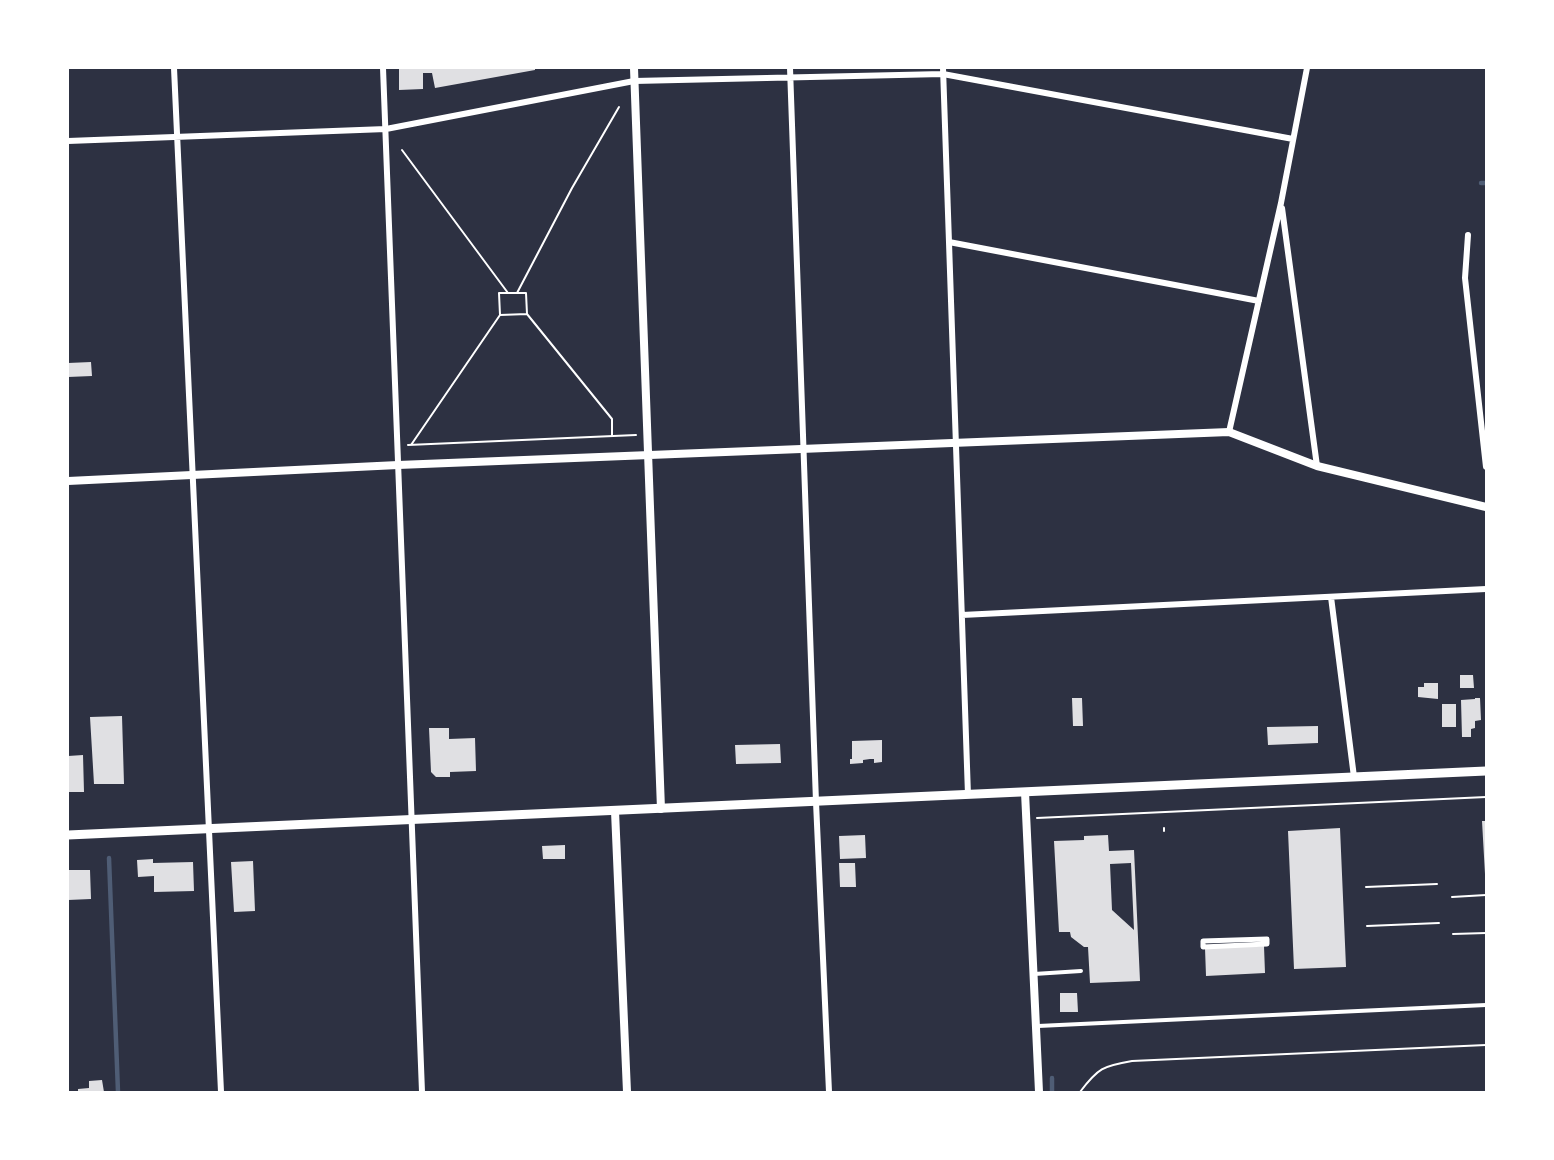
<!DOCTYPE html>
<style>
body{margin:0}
#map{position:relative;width:1554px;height:1160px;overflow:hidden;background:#2d3142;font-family:"Golos Text",sans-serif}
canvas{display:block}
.frame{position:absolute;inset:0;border:69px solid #fff;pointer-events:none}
</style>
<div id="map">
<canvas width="1554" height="1160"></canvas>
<div class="frame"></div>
</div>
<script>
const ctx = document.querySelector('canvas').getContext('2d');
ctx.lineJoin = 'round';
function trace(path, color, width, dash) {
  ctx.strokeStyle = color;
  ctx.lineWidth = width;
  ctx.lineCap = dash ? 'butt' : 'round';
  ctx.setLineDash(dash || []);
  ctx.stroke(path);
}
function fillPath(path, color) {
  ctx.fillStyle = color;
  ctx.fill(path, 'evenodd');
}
trace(new Path2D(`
 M 1481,183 L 1486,183
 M 109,858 L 118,1092
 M 1052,1078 L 1052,1092`), '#4f5d75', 4.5);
fillPath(new Path2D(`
 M 399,68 L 535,68 L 535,70 L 435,88 L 432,73 L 423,73 L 423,89 L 399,90 Z
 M 91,362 L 92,376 L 68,377 L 68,363 Z
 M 1460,675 L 1473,675 L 1474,688 L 1460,688 Z
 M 1424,683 L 1438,683 L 1438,699 L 1418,697 L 1418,687 L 1424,687 Z
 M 1072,698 L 1082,698 L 1083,726 L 1073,726 Z
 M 1475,698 L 1480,698 L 1481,720 L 1475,721 L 1475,728 L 1471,729 L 1471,737 L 1462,737 L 1461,700 L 1475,699 Z
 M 1442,704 L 1456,704 L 1456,727 L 1442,727 Z
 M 122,716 L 124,784 L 94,784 L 90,717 Z
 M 1318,726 L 1318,743 L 1268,745 L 1267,727 Z
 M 429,728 L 449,728 L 449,739 L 475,738 L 476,771 L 450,772 L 450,777 L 436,777 L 431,772 Z
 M 882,740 L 882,762 L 874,763 L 874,759 L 870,759 L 863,760 L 863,763 L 850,764 L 850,759 L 852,759 L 852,741 Z
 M 780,744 L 781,763 L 736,764 L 735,745 Z
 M 83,755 L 84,792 L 68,792 L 68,756 Z
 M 1482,821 L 1486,821 L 1486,874 L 1485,874 Z
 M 1340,828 L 1346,967 L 1294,969 L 1288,831 Z
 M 865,835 L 866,858 L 840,859 L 839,836 Z
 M 1108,835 L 1109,851 L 1134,850 L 1140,981 L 1090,983 L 1088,947 L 1084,947 L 1071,937 L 1070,932 L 1059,932 L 1054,841 L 1084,840 L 1084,836 ZM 1131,863 L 1134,930 L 1112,910 L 1110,864 Z
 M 565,845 L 565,859 L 543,859 L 542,846 Z
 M 153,859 L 153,863 L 193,862 L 194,891 L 154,892 L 154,876 L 138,877 L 137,860 Z
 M 253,861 L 255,911 L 234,912 L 231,862 Z
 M 839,863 L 855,863 L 856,887 L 840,887 Z
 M 68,870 L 90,870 L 91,899 L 68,900 Z
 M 1264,946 L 1265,973 L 1206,976 L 1205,948 Z
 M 1060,993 L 1077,993 L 1078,1012 L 1060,1012 Z
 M 102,1080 L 104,1092 L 78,1092 L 78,1089 L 89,1088 L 89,1081 Z`), '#e0e0e3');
trace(new Path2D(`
 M 402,150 L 508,293
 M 517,293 L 572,188 L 619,107
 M 527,314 L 500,315 L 499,293 L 526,293 L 527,314 L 612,419 L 612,436
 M 408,445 L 636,435
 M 411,445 L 500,315
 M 1037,818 L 1486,797
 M 1164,828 L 1164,831
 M 1366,887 L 1437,884
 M 1452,897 L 1486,895
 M 1367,926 L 1439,923
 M 1453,934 L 1486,933
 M 1080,1092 C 1098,1068 1103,1066 1132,1061 L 1486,1045`), '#fff', 2);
trace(new Path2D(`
 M 1034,974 L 1081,971
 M 1038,1026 L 1486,1005`), '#fff', 4);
trace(new Path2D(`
 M 1267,939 L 1267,944 L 1203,947 L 1203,941 Z`), '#fff', 5);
trace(new Path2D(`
 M 174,68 L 221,1092
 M 383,68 L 422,1092
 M 790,68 L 816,802 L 829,1092
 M 943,68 L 968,795
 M 68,141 L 386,129 L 634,81 L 943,74 L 1293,139
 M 1282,208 L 1317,466
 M 1468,235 L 1465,278 L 1486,467
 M 949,242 L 1259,301
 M 1229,432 L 1281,203 L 1307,68
 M 1331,597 L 1354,777
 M 962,615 L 1486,589`), '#fff', 6);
trace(new Path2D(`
 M 634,68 L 661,809
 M 68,481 L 398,465 L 1229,432 L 1317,466 L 1486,507
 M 1025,792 L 1039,1092
 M 615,811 L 627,1092`), '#fff', 8);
trace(new Path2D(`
 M 68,835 L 1486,771`), '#fff', 9);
</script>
